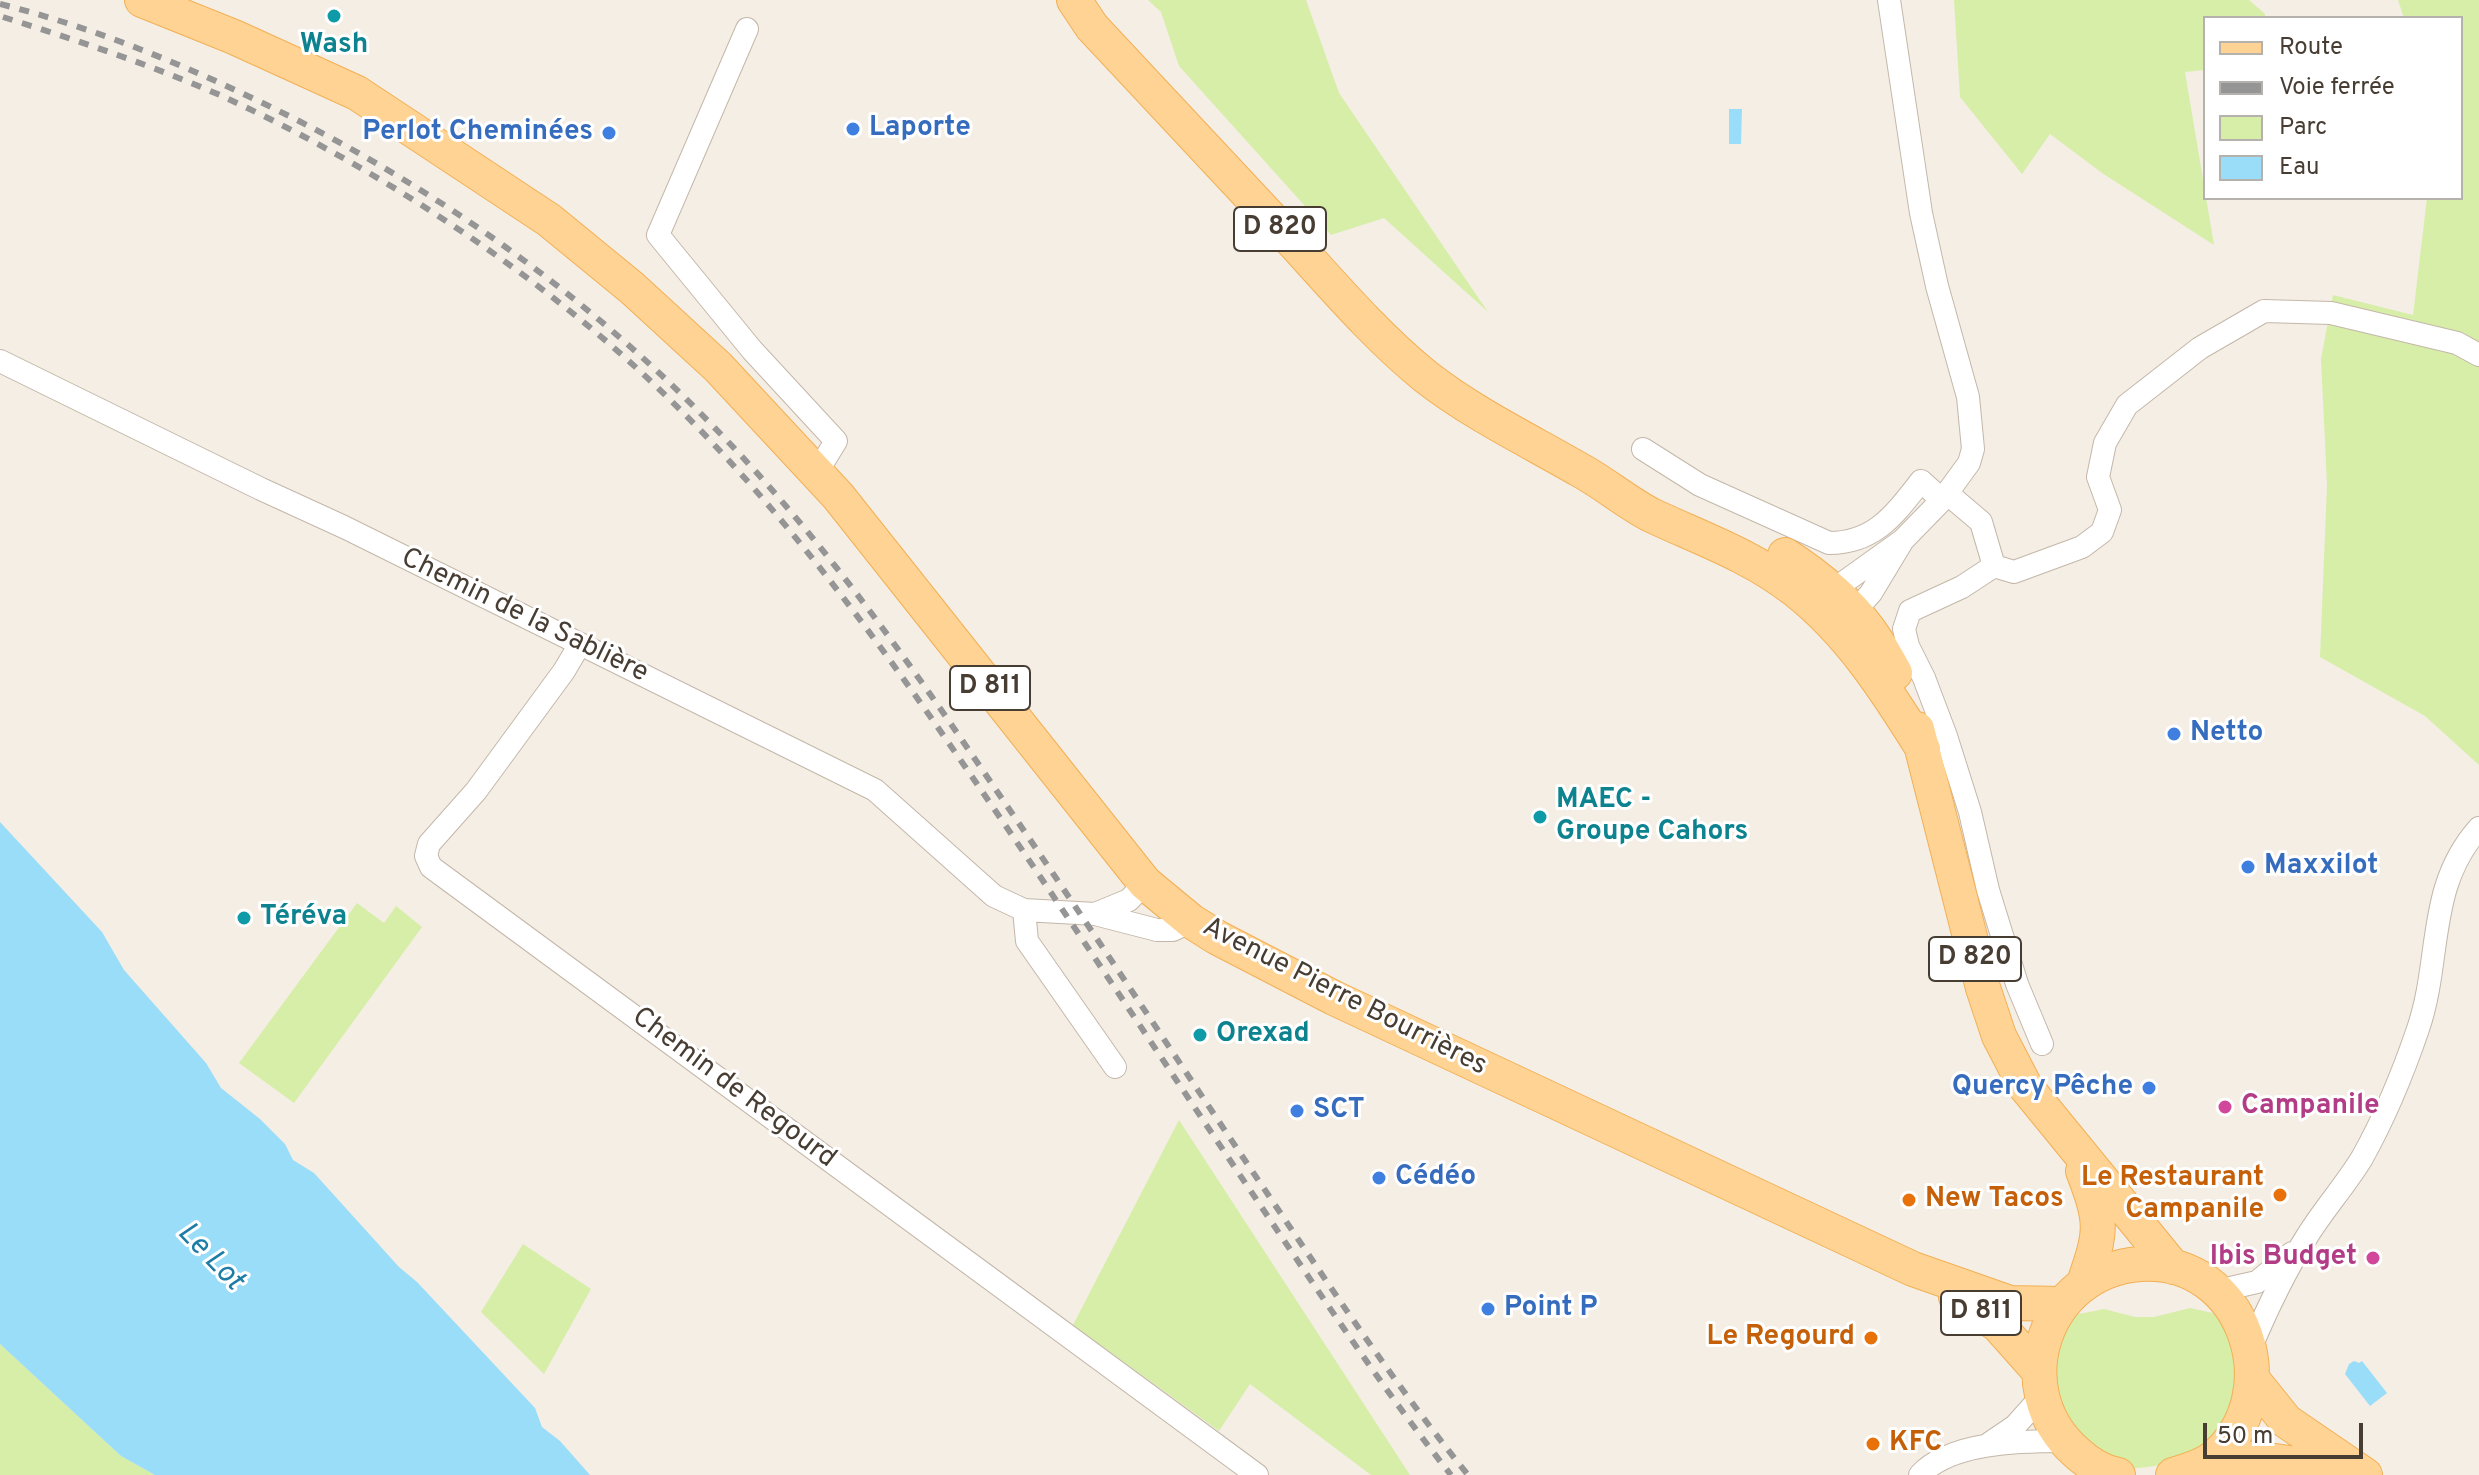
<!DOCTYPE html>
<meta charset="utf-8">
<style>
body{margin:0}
#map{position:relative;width:2479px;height:1475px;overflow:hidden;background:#f4eee5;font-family:Overpass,sans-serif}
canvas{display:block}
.legend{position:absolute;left:2203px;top:16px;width:260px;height:184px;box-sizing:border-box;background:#fff;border:2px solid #b5b1ad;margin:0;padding:10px 14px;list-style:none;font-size:24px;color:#473d33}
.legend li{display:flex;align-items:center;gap:16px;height:40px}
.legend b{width:40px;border:2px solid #b5b1ad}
.scale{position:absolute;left:2203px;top:1423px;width:160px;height:36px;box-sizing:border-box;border:4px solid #473d33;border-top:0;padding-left:10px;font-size:24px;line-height:28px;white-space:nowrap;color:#473d33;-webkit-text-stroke:6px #fff;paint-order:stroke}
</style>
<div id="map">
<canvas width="2479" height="1475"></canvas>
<ul class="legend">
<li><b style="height:10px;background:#ffd393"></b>Route</li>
<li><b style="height:10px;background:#959595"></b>Voie ferrée</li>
<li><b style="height:22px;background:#d7eea8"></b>Parc</li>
<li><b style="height:22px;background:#99ddf9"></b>Eau</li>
</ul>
<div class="scale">50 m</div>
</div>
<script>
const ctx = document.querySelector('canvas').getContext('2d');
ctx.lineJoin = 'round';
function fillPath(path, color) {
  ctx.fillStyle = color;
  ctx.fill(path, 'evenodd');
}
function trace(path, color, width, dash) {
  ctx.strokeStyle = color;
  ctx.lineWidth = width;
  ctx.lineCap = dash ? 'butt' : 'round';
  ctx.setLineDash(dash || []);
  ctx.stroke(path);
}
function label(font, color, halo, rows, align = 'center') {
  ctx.font = font + ' Overpass,sans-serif';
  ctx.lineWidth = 6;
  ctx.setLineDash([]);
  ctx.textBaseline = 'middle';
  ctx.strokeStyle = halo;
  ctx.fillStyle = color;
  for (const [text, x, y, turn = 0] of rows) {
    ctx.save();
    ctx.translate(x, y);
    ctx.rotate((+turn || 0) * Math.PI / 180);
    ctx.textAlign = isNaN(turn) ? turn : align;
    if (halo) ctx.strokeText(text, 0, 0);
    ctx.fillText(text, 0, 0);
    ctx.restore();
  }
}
fillPath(new Path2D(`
 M 1148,0 L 1306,0 L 1339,93 L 1488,312 L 1384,218 L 1331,235 L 1179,66 L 1161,12 Z
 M 1954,0 L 2249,0 L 2265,14 L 2265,18 L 2205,18 L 2205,70 L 2185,72 L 2214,245 L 2102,173 L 2050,134 L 2022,174 L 1960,97 Z
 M 2398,0 L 2479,0 L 2479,765 L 2425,716 L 2320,657 L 2327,485 L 2321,359 L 2333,295 L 2413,315 L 2427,198 L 2461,198 L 2461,18 L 2404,18 Z
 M 357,903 L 384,923 L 396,906 L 422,927 L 294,1103 L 239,1063 Z
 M 1179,1120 L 1410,1475 L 1371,1475 L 1250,1384 L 1219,1431 L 1073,1325 Z
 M 523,1244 L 591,1289 L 544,1374 L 481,1312 Z
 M 2190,1308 L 2217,1314 C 2228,1336 2236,1354 2237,1378 C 2237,1399 2223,1430 2207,1444 C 2185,1462 2135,1475 2109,1464 C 2096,1457 2061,1415 2049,1402 L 2064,1317 L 2104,1309 L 2135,1317 L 2154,1317 Z
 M 0,1344 L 121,1456 L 155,1475 L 0,1475 Z`), '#d7eea8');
fillPath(new Path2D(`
 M 1729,109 L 1742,109 L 1741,144 L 1729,144 Z
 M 0,822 L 102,932 L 124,970 L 206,1063 L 221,1088 L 260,1119 L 285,1144 L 293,1160 L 314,1173 L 399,1267 L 417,1282 L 535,1408 L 542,1427 L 560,1441 L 590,1475 L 155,1475 L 121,1456 L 0,1344 Z
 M 2354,1361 L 2359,1363 L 2362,1361 L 2387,1393 L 2370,1406 L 2345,1374 L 2349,1364 Z`), '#99ddf9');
const minor = new Path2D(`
 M 747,29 L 658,235 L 752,350 L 836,441 L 817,472
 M 0,361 L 261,489 L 344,527 L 875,790 L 994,896 L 1024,910 L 1095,914 L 1157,930 L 1173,930 L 1191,921
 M 1643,449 L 1700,485 L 1829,543 C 1875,543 1895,514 1921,481 L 1942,500
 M 1948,494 L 1981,522 L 1994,566
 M 1994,566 L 2014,572 L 2082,547 L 2102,532 L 2110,510 L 2098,477 L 2105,443 L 2127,405 L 2200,348 L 2264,311 L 2331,313 L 2457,343 L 2479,355
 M 1994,566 L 1962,587 L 1910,611 L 1904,629 L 1908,646 L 1924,678 L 1946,736 L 1970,812 L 1988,890 L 2017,984 L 2042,1044
 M 1827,601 L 1833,590 L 1903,540 L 1942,500 L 1969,463 L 1973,449 L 1968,397 L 1937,286 L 1921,213 L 1889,0
 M 1843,613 L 1854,612 L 1871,593 L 1903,540
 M 580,644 L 564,671 L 476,791 L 429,844 L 426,856 L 431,867 L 1257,1475
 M 1024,910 L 1027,941 L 1115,1067
 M 1095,914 L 1129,900 L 1145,883
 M 2217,1291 L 2257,1282 L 2292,1253
 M 2251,1347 C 2267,1309 2284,1273 2306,1238 C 2323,1210 2345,1186 2362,1158 C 2385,1117 2403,1073 2418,1029 C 2442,959 2426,887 2479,828
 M 1990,1443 L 2015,1426 L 2041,1397
 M 1920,1475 C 1950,1442 2020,1441 2063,1441`);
const primary = new Path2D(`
 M 142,0 L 234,37 L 357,93 L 549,220 L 632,288 L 718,367 L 838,496 L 1145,883 L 1191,921 L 1218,938 L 1334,998 L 1913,1269 L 2010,1303 L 2062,1304
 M 1074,0 L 1092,27 C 1159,99 1226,171 1294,243 C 1335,288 1377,337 1425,376 C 1472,413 1528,440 1580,470 C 1604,483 1626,502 1651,515 C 1700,538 1752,556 1795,590 C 1849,632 1887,691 1923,749
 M 1785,555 C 1816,575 1847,600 1869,630 C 1879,643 1887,659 1895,673
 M 1917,729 L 1983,988 L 1999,1036 L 2025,1086 L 2173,1267
 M 2083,1171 C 2103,1223 2102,1231 2084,1283
 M 1956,1297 L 1998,1325 L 2038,1370
 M 2253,1380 L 2286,1421 L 2365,1475
 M 2212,1459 C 2257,1457 2295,1461 2338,1475
 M 2118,1475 C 2102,1472 2088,1463 2076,1452 C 2004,1388 2045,1271 2140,1264 C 2245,1256 2291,1395 2212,1459 C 2201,1467 2186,1471 2173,1475`);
trace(minor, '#c4b7a9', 24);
trace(primary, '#f2b055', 36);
trace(minor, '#fff', 22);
trace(primary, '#ffd393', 34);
trace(new Path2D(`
 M 0,4 C 104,30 204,73 299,121 C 451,199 592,301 711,424 C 819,534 908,660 994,787 C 1087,922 1177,1060 1269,1196 C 1333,1291 1396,1386 1468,1475
 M 3,17 C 76,40 151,65 222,96 C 359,159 499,248 613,347 C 752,468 862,617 966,768 C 1062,907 1155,1049 1250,1190 C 1315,1286 1379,1384 1451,1475`), '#959595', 6, [10, 10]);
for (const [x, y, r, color] of [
 [334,16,8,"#0f9aa8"],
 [853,129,8,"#3f7fe0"],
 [609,133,8,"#3f7fe0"],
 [2174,734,8,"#3f7fe0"],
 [1540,817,8,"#0f9aa8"],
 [2248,867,8,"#3f7fe0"],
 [244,918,8,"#0f9aa8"],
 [1200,1035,8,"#0f9aa8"],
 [2149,1088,8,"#3f7fe0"],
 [2225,1107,8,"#d1479c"],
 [1297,1111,8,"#3f7fe0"],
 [1379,1178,8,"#3f7fe0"],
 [2280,1195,8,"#e8710a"],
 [1909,1200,8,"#e8710a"],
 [2373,1258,8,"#d1479c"],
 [1488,1309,8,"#3f7fe0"],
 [1871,1338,8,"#e8710a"],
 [1873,1444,8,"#e8710a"]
]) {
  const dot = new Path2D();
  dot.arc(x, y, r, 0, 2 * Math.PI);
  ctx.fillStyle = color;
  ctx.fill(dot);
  trace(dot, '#fff', 3);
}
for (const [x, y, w] of [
 [1280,229,92],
 [990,688,80],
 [1975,959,92],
 [1981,1313,80]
]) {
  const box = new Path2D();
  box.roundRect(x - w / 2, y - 22, w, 44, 6);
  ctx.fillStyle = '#fff';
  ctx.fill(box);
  trace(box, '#473d33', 2);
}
label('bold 26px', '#473d33', null, [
 ["D 820",1280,229],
 ["D 811",990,688],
 ["D 820",1975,959],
 ["D 811",1981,1313]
]);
label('bold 28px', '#0d838f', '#fff', [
 ["Wash",334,46,"center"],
 ["MAEC -",1556,801],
 ["Groupe Cahors",1556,833],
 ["Téréva",260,918],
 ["Orexad",1216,1035]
], 'left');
label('bold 28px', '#366cbe', '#fff', [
 ["Laporte",869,129],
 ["Perlot Cheminées",593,133,"right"],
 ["Netto",2190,734],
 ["Maxxilot",2264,867],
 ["Quercy Pêche",2133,1088,"right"],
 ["SCT",1313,1111],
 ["Cédéo",1395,1178],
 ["Point P",1504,1309]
], 'left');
label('28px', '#473d33', '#fff', [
 ["Chemin de la Sablière",524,617,26],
 ["Avenue Pierre Bourrières",1344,998,27],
 ["Chemin de Regourd",733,1089,37]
]);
label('bold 28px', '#b23c85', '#fff', [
 ["Campanile",2241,1107],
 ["Ibis Budget",2357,1258,"right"]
], 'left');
label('bold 28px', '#c56008', '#fff', [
 ["Le Restaurant",2264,1179],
 ["Campanile",2264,1211],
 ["New Tacos",1925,1200,"left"],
 ["Le Regourd",1855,1338],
 ["KFC",1889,1444,"left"]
], 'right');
label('italic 30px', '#1e7da6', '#fff', [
 ["Le Lot",209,1258,46]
]);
</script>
